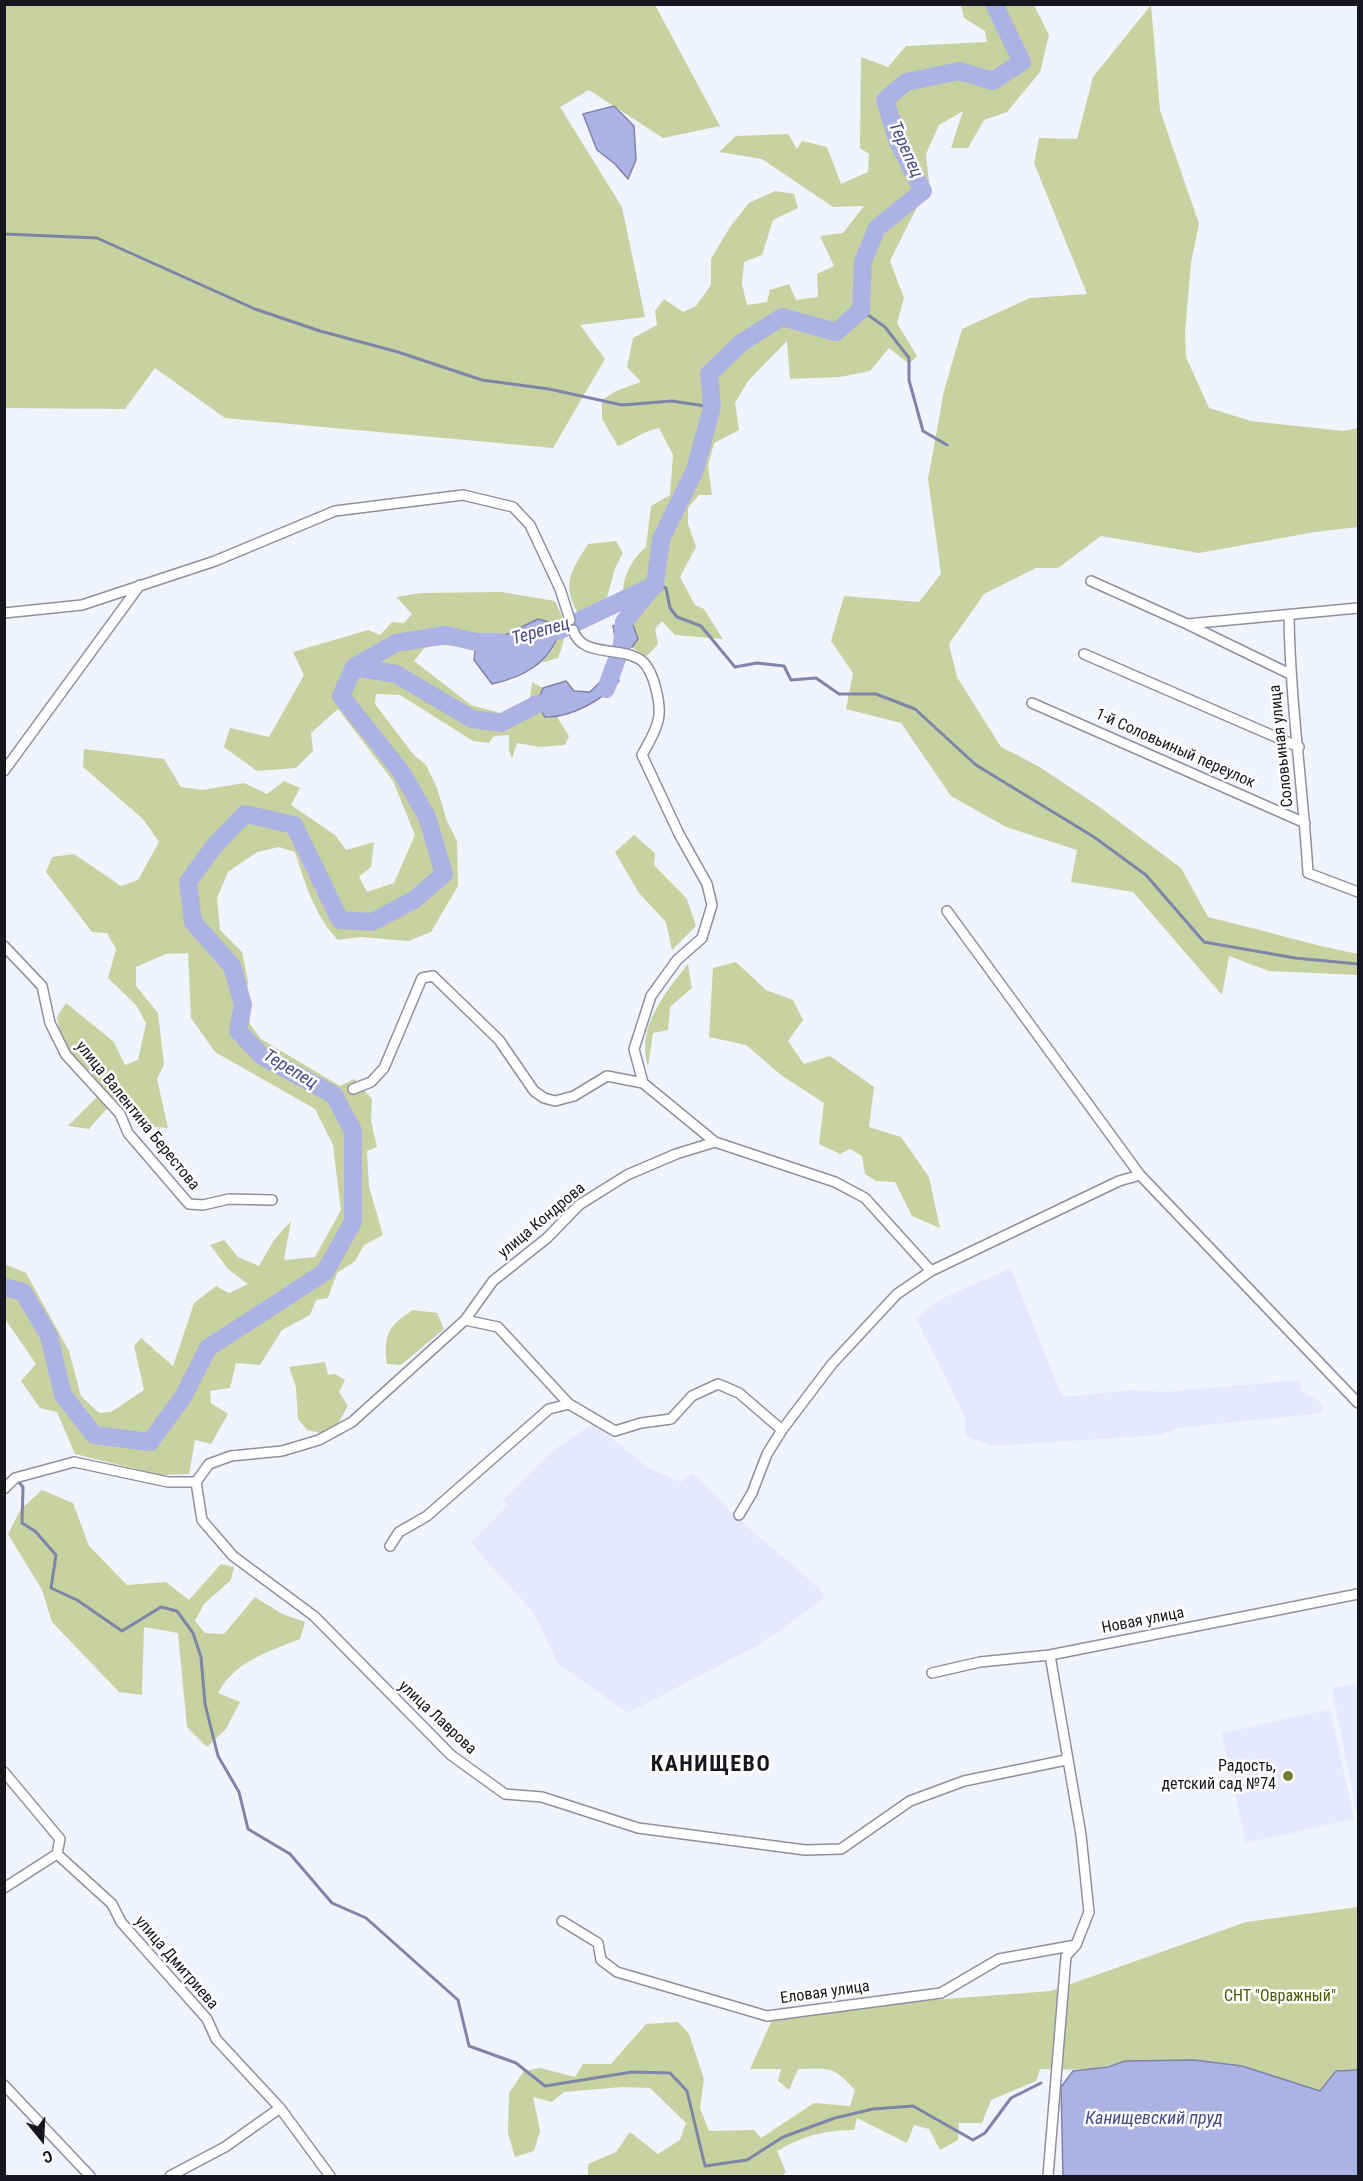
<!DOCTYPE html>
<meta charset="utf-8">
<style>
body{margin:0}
#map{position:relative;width:1363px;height:2181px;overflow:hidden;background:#f1f3fe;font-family:"Roboto Condensed",sans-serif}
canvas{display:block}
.frame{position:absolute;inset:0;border:6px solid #16171e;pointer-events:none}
.north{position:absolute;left:12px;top:2109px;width:60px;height:60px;-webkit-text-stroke:4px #fff;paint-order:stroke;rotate:162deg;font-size:16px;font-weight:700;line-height:24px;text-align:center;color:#16171e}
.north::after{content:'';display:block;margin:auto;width:21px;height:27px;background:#16171e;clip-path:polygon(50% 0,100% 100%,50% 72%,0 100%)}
</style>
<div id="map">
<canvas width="1363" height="2181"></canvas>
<div class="frame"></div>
<div class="north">С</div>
</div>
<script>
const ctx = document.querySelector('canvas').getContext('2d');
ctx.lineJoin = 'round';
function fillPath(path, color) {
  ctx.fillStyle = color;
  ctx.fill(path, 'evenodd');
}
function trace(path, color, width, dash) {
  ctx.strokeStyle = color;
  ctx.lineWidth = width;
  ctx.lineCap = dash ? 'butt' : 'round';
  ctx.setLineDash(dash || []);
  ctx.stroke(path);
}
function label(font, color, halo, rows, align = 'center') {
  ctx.font = font + ' "Roboto Condensed",sans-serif';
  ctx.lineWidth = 5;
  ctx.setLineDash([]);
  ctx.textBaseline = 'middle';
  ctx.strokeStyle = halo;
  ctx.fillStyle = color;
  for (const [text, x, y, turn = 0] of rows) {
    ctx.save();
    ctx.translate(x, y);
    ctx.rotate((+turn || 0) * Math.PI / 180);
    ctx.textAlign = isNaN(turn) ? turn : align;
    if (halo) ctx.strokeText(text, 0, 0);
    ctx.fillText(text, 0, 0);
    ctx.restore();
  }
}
fillPath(new Path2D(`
 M 1011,1268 L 1062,1397 L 1134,1390 L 1166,1392 L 1300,1380 L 1302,1391 L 1322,1403 L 1323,1413 L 1178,1428 L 1160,1435 L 993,1446 L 966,1437 L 966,1419 L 916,1318 L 943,1298 Z
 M 594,1423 L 648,1468 L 681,1482 L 693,1473 L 734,1515 L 821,1590 L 825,1598 L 762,1643 L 628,1713 L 558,1664 L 535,1615 L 471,1543 L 508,1505 L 504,1499 L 552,1451 Z
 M 1358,1683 L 1358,1820 L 1332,1688 Z
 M 1330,1709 L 1354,1819 L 1246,1843 L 1222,1733 Z`), '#e6e9fe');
fillPath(new Path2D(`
 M 5,4 L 655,5 L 720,126 L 663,138 L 589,90 L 560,107 L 622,207 L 645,317 L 580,325 L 605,359 L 553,448 L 225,418 L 155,368 L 125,409 L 5,408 Z
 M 961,5 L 1034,5 L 1049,35 L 1040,72 L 1007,112 L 984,120 L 968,148 L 951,148 L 963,111 L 939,125 L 926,154 L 929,183 L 890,261 L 904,298 L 897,323 L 917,356 L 909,364 L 889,348 L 870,371 L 840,377 L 790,379 L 787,341 L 748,381 L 735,403 L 739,430 L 714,443 L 708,466 L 712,495 L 699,495 L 688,508 L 688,524 L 696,547 L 680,577 L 695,605 L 704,609 L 723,639 L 675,635 L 662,621 L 655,629 L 658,644 L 646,657 L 632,647 L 638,639 C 634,629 624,617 623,608 C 620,584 628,562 646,547 L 651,506 L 670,495 L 673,455 L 659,428 C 643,431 633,440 618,446 L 602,419 L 602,400 L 616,391 L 641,382 L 627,367 L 633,338 L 657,325 L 655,311 L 664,299 L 683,312 L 696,306 L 711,285 L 711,259 L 730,227 L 749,203 L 775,191 L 794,194 L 798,208 L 773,220 L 762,255 L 744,262 L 742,284 L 747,305 L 767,302 L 770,290 L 789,284 L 796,300 L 818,297 L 817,274 L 834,266 L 820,236 L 843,233 L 864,206 L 833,207 L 762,159 L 719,152 L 736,136 L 788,134 L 797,149 L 802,141 L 827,147 L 841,184 L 868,172 L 869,154 L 860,148 L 861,57 L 888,67 L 906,46 L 987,42 L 985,31 L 964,18 Z
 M 1151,5 L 1160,110 L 1199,224 L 1191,262 L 1185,332 L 1186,357 L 1209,408 L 1251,421 L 1343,431 L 1358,428 L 1358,527 L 1315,532 L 1199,553 L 1101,536 L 1058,568 L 1036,568 L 984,594 L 949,644 L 957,677 L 1001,747 L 1038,766 L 1101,808 L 1181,868 L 1208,917 C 1259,929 1307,944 1358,954 L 1358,975 L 1269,971 L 1229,956 L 1222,995 L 1133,892 L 1071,882 L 1077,850 L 1006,827 L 951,796 L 901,723 L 846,709 L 853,673 L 831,641 L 844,596 L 919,602 L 941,574 L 928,479 L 944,391 L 962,329 L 1030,298 L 1087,294 L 1034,163 L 1039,138 L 1077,139 L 1093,77 Z
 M 616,541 L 623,553 L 615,568 L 601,620 L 586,625 C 561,590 566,578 588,544 Z
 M 501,592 L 555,601 C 567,626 568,632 558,658 L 541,663 L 553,649 L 538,619 L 505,635 L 487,634 L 468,646 L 427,645 L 414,661 L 471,705 L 500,713 L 530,698 L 532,682 L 543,688 L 537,704 L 545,717 L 557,717 L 569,736 L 565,745 L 539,747 L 517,743 L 512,759 L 509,750 L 509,735 L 494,736 L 489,743 L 473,741 L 400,695 L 376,694 L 375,704 L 413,754 L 426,765 L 437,788 L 447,821 L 457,841 L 458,886 L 431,932 L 408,941 L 361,937 L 338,940 C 315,916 305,884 295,852 L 279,847 L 257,852 L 228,872 L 217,898 L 220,930 L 242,952 L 248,981 L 246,998 L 250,1024 L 261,1039 L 340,1086 L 354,1079 L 372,1099 L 371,1121 L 377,1147 L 367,1151 L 369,1187 L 383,1235 L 364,1245 L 355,1261 L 337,1273 L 328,1298 L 316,1300 L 310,1315 L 282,1330 L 260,1365 L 236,1363 L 230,1388 L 210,1391 L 211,1403 L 228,1414 L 211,1444 L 195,1440 L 189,1474 L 160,1475 L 75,1454 L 57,1412 L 40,1408 L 21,1381 L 36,1364 L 5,1319 L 4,1264 L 26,1273 L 69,1351 L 81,1396 L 99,1413 L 111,1412 L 144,1390 L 134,1346 L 141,1338 L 173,1366 L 194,1303 L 216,1286 L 229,1293 L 248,1284 L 228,1269 L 210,1245 L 224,1240 L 238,1257 L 259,1266 L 274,1240 L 291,1221 L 284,1260 L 315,1257 L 341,1210 L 333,1145 L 315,1109 L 215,1052 L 191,1018 L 188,953 L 166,954 L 136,967 L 136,986 L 158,1013 L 164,1065 L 157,1079 L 168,1128 L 142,1126 L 127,1103 L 109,1106 L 89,1129 L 68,1126 L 99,1095 L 61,1039 L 57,1017 L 66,1003 L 114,1042 L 125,1065 L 138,1060 L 146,1023 L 136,1005 L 108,978 L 116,949 L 107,933 L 92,932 L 46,872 L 52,857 L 74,854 L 121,886 L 138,880 L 159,842 L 143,819 L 83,767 L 84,749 L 164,759 L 181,787 L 203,790 L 244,783 L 267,794 L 284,781 L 300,788 L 291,805 L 335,835 L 346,850 L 374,842 L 371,867 L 359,877 L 367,892 L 394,883 L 415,835 L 393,781 L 338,709 L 311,733 L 313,751 L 296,768 L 257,771 L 224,747 L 230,728 L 269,737 L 304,675 L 293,652 L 368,630 L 380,635 L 392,622 L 404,623 L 412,614 L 396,597 L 421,593 Z
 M 634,835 L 655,853 L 654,865 L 687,899 L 696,926 L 672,950 L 666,922 L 639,893 L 615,852 Z
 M 736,962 L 766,990 L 793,1000 L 803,1020 L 788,1041 L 804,1064 L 830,1056 L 874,1087 L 869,1127 L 901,1137 L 929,1177 L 940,1228 L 912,1216 L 895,1182 L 876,1181 L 865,1174 L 862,1156 L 850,1149 L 840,1154 L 819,1144 L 824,1103 L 781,1075 L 746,1045 L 709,1037 L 713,968 Z
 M 688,964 L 692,988 L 670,1007 L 668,1030 L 653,1033 L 648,1067 C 636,1028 664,994 688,964 Z
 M 413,1310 L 437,1313 L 444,1329 L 401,1365 L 387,1364 C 383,1335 388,1326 413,1310 Z
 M 325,1362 L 328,1375 L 335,1374 L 345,1380 L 339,1392 L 348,1406 L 337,1425 L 321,1433 L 307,1430 L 298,1419 L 296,1387 L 289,1367 Z
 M 42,1490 L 73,1503 L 89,1546 L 127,1585 L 166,1582 L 189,1600 L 221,1564 L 234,1567 L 231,1580 L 204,1604 L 195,1621 L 205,1633 L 224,1634 L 255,1597 L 282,1614 L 305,1622 L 300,1639 C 268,1652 235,1661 218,1693 L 240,1702 L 226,1729 L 207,1747 L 187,1727 L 178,1633 L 144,1627 L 142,1695 L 119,1692 L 52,1622 L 42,1590 L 8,1534 L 21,1509 Z
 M 1358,1907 L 1358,2070 L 1336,2071 L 1320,2091 L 1242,2066 L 1125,2061 C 1097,2071 1069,2070 1040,2069 L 1036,2081 L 991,2100 L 982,2123 L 959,2123 L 958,2140 L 940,2150 L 929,2129 L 914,2125 L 907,2143 L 857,2118 L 854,2130 C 825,2130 802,2136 777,2151 L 786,2172 L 782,2176 L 588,2176 L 588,2164 L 616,2152 L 630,2132 L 658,2154 L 680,2140 L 686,2123 L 650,2088 L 622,2087 L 564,2092 L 552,2102 L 533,2097 L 540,2131 L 534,2151 L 515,2157 L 508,2133 L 509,2093 L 524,2071 L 540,2068 L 575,2077 L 583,2064 L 611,2064 L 646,2024 L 678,2022 L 689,2034 L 704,2079 L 700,2108 L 709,2131 L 754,2130 L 761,2138 L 814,2103 L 850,2106 L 855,2090 C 832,2065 831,2069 798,2069 L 789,2090 L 778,2081 L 781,2069 L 750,2069 L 772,2020 L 879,2004 L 1051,1991 L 1246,1922 Z`), '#c8d2a1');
const water = new Path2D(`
 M 614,106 L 634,126 L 636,160 L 628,179 L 615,164 L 597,150 L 583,114 Z
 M 538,619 L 552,623 L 560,630 C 550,663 524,677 492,684 L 474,660 L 476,642 L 487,634 L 505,635 Z
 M 624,622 L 633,625 L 638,639 L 632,647 L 616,644 L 613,626 Z
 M 616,666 L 619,681 C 603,700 570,718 545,717 L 537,704 L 543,688 L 566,681 L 574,691 L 590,692 Z
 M 1194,2060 L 1242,2066 L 1320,2091 L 1336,2071 L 1358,2070 L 1358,2176 L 1063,2176 L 1061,2087 L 1073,2071 L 1108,2067 L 1125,2061 Z`);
fillPath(water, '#acb2e4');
trace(water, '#7f84a9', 1.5);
trace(new Path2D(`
 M 4,234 L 97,238 L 255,309 L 320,331 L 398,352 L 482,380 L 549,389 L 622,405 L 672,401 L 712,407
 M 861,310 L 885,327 L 909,358 L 909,380 L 923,431 L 947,445
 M 655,585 L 666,588 L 670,608 L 677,617 L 701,626 L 735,667 L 757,663 L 784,666 L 791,680 L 816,678 L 839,694 L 876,694 L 915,709 L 976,765 L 1094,837 L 1146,875 L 1204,942 L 1295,958 L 1358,964
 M 17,1480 L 23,1487 L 22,1523 L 35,1531 L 56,1555 L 51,1588 L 77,1600 L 122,1631 L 161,1607 L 177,1611 L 193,1633 L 201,1657 L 205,1704 L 218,1756 L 239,1792 L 248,1829 L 290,1854 L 332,1903 L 366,1918 L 458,2000 L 469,2046 L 516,2063 L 545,2086 L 632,2072 L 670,2073 L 687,2091 L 705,2166 L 747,2160 L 783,2137 L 835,2118 L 873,2109 L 913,2106 L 973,2140 L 985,2133 L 1011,2098 L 1041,2083`), '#7f84a9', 3);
trace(new Path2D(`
 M 539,636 L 560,630 L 655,585 L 661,539 L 695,470 L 712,407 L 709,374 L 741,343 L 782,317 L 836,332 L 861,310 L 863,261 L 877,228 L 923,191 L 898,142 L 885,100 L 906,82 L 959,71 L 993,81 L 1022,62 L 994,4
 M 354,667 L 396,674 L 472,719 L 501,723 L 537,704 L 560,702
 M 606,689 L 622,645 L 624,622 L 651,589
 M 4,1287 L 23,1292 L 49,1336 L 63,1395 L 94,1435 L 150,1442 L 183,1397 L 208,1348 L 325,1272 L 353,1222 L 353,1131 L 334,1095 L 262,1056 L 238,1031 L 243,1005 L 232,966 L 193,922 L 188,882 L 215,845 L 245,814 L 294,825 L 340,920 L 372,922 L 414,900 L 444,874 L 427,817 L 402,773 L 341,696 L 354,667 L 396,643 L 446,635 L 476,642 L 500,642`), '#acb2e4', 18);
const minor = new Path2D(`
 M 1091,581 L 1187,624 L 1358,608
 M 4,613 L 82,605 L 215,561 L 335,511 L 463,495 L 513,507 L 530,525 L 560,589 L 570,620
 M 1289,615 C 1290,701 1303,787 1308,873 L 1358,892
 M 1187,624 L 1290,674
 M 573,630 C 582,659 622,645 642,661 C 654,671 662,706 658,721 C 655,733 648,744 642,755 L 679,834 L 707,884 L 712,905 L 702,938 L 677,960 L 651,996 L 634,1049 L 643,1083 L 715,1142 L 835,1182 L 865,1198 L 931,1271
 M 1084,654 L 1299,747
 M 1032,703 L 1305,823
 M 4,771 L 140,585
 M 947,911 L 1140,1175
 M 4,946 L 42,986 L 50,1023 L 66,1055 L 120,1114 L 128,1133 L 189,1204 L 203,1205 L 229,1199 L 272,1200
 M 353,1089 L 371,1082 L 384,1068 L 422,978 L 433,976 L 499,1040 L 534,1091 L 544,1098 L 555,1101 L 574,1096 L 607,1076 L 643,1083
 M 465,1320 L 498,1327 L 569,1404 L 615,1431 L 641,1423 L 671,1419 L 692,1396 L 718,1384 L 739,1393 L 782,1430
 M 196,1482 L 202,1520 L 233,1556 L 314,1616 L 451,1755 L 505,1794 L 542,1797 L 638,1828 L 805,1850 L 841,1849 L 910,1801 L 964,1781 L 1066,1760
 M 196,1482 L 209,1464 L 231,1456 L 282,1451 L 319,1440 L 352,1422 L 465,1320 L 493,1281 L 547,1238 L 579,1205 L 627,1175 L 676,1154 L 715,1142
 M 4,1489 L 15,1478 L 74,1462 L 168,1482 L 196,1482
 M 739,1515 L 752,1493 L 767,1454 L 782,1430 L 832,1364 L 897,1294 L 931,1271 L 1119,1181 L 1140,1175 L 1358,1403
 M 390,1546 L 399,1532 L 427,1516 L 549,1409 L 569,1404
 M 932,1673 L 980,1662 L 1050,1655 L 1358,1594
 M 4,1772 L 60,1839 L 57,1854 L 112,1904 L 121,1922 L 207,2019 L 216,2039 L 280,2108 L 330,2176
 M 4,1888 L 57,1854
 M 562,1921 L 598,1943 L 601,1960 L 617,1972 L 767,2016 L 941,1993 L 999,1959 L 1076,1945
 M 4,2085 L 90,2176
 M 170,2176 L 225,2147 L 280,2108
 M 1048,2176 L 1066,1956 L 1076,1945 L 1089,1912 L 1081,1835 L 1050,1655`);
trace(minor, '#8d90a1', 12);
trace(minor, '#fff', 9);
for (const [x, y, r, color] of [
 [1288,1776,6,"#73802d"]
]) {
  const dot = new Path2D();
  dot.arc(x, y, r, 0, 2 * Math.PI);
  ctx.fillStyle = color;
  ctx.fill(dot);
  trace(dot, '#fff', 2);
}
label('16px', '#16171e', '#fff', [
 ["Соловьиная улица",1282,746,-96],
 ["1-й Соловьиный переулок",1175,749,24],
 ["улица Валентина Берестова",137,1116,51],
 ["улица Кондрова",542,1221,-40],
 ["Новая улица",1143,1621,-11],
 ["улица Лаврова",437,1718,43],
 ["улица Дмитриева",176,1963,49],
 ["Еловая улица",825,1993,-8]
]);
label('16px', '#16171e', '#fff', [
 ["Радость,",1276,1767],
 ["детский сад №74",1276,1785]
], 'right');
label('16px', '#4e5800', '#fff', [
 ["СНТ \"Овражный\"",1280,1997]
]);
label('italic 18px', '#484b8a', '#fff', [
 ["Терепец",905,150,66],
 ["Терепец",541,632,-16],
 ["Терепец",290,1070,31],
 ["Канищевский пруд",1154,2119]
]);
ctx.letterSpacing = '1.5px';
label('bold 22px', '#16171e', '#fff', [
 ["КАНИЩЕВО",711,1765]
]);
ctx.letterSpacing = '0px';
</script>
